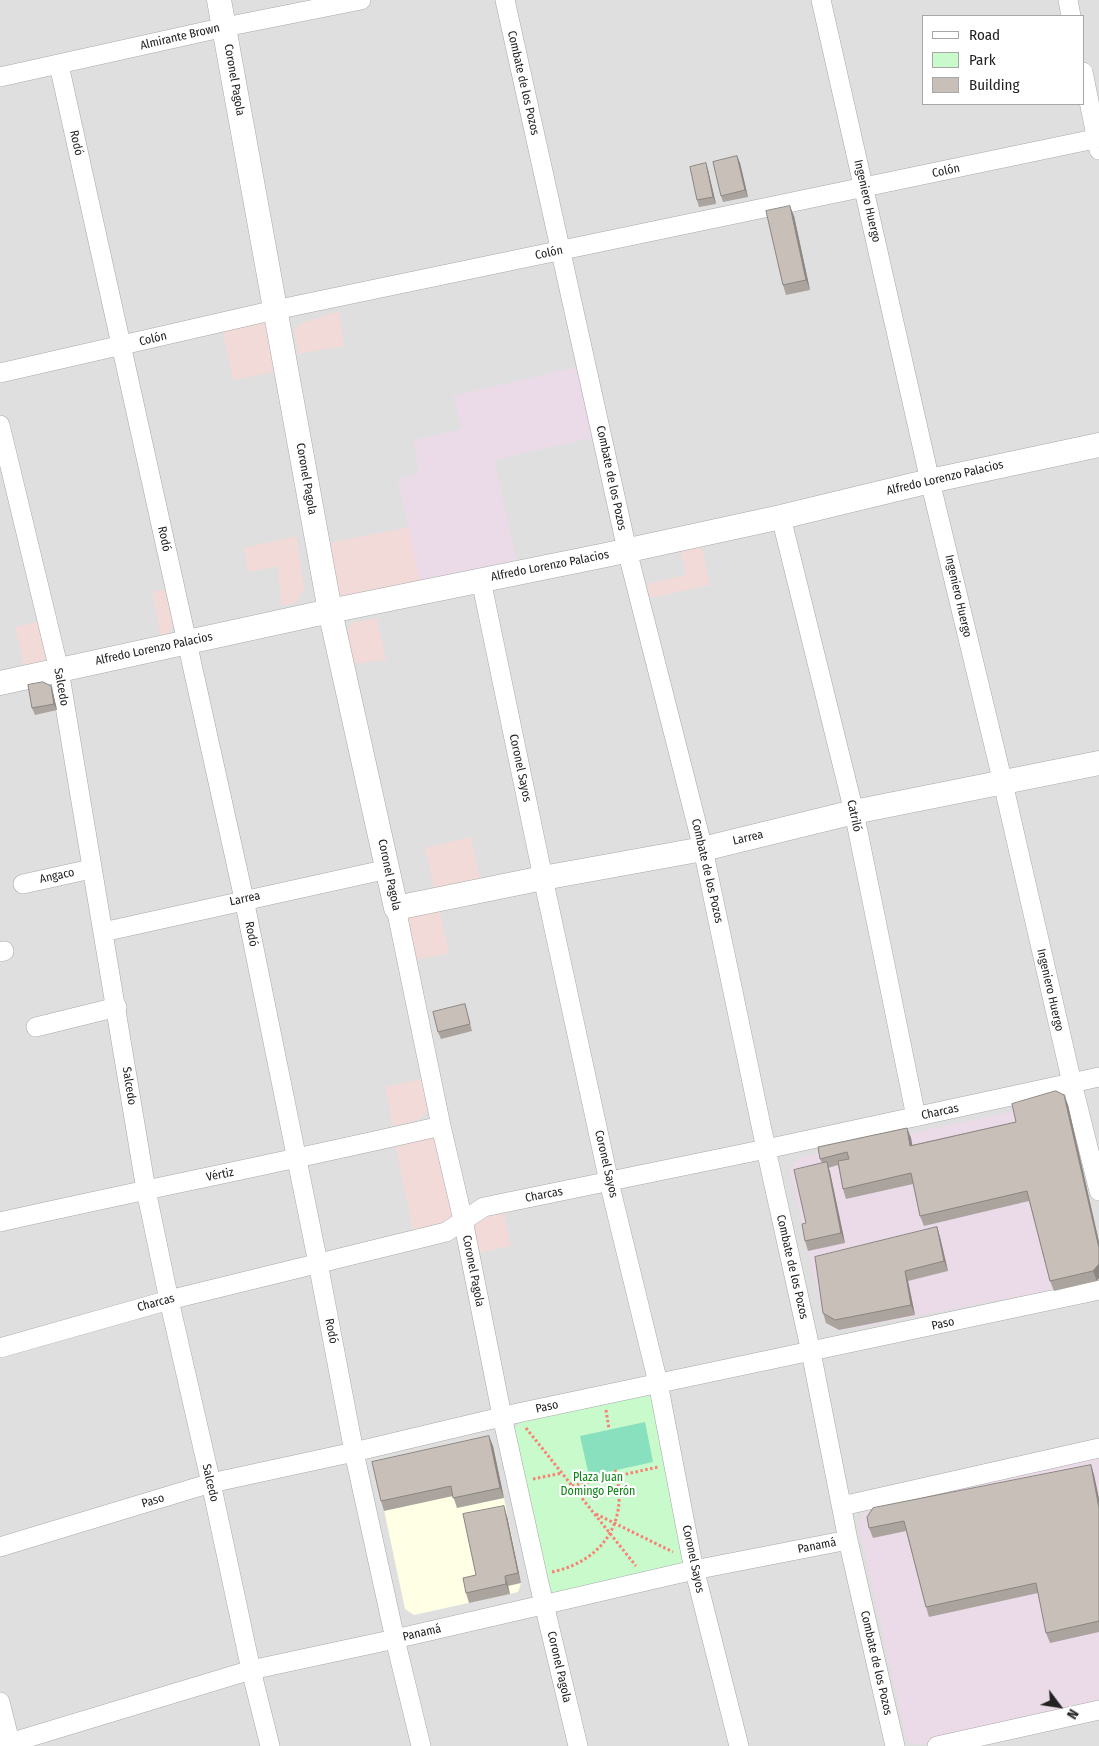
<!DOCTYPE html>
<meta charset="utf-8">
<style>
body{margin:0}
#map{position:relative;width:1099px;height:1746px;overflow:hidden;background:#f2efe9;font-family:"Fira Sans Condensed",sans-serif}
canvas{display:block}
.legend{position:absolute;left:922px;top:15px;width:162px;height:90px;box-sizing:border-box;background:#fff;border:1px solid #a7a7a7;margin:0;padding:6px 9px;list-style:none;font-size:15px;color:#222}
.legend li{display:flex;align-items:center;gap:10px;height:25px}
.legend b{width:25px;border:1px solid #a7a7a7}
.north{position:absolute;left:1034px;top:1681px;width:50px;height:50px;-webkit-text-stroke:4px #fff;paint-order:stroke;rotate:121deg;font-size:14px;font-weight:700;line-height:20px;text-align:center;color:#222}
.north::after{content:'';display:block;margin:auto;width:18px;height:22px;background:#222;clip-path:polygon(50% 0,100% 100%,50% 72%,0 100%)}
</style>
<div id="map">
<canvas width="1099" height="1746"></canvas>
<ul class="legend">
<li><b style="height:6px;background:#fff"></b>Road</li>
<li><b style="height:14px;background:#c8facc"></b>Park</li>
<li><b style="height:14px;background:#c7bfb8"></b>Building</li>
</ul>
<div class="north">N</div>
</div>
<script>
const ctx = document.querySelector('canvas').getContext('2d');
ctx.lineJoin = 'round';
function fillPath(path, color) {
  ctx.fillStyle = color;
  ctx.fill(path, 'evenodd');
}
function trace(path, color, width, dash) {
  ctx.strokeStyle = color;
  ctx.lineWidth = width;
  ctx.lineCap = dash ? 'butt' : 'round';
  ctx.setLineDash(dash || []);
  ctx.stroke(path);
}
function label(font, color, halo, rows, align = 'center') {
  ctx.font = font + ' "Fira Sans Condensed",sans-serif';
  ctx.lineWidth = 4.5;
  ctx.setLineDash([]);
  ctx.textBaseline = 'middle';
  ctx.strokeStyle = halo;
  ctx.fillStyle = color;
  for (const [text, x, y, turn = 0] of rows) {
    ctx.save();
    ctx.translate(x, y);
    ctx.rotate((+turn || 0) * Math.PI / 180);
    ctx.textAlign = isNaN(turn) ? turn : align;
    if (halo) ctx.strokeText(text, 0, 0);
    ctx.fillText(text, 0, 0);
    ctx.restore();
  }
}
fillPath(new Path2D(`
 M 0,0 L 1099,0 L 1099,1746 L 0,1746 ZM 923,16 L 1083,16 L 1083,104 L 923,104 Z`), '#e0dfdf');
fillPath(new Path2D(`
 M 339,311 L 344,346 L 298,354 L 294,331 L 300,324 Z
 M 262,321 L 267,325 L 278,371 L 233,380 L 222,328 Z
 M 410,527 L 421,585 L 344,596 L 334,590 L 328,543 Z
 M 297,536 L 304,589 L 296,603 L 281,606 L 278,566 L 248,572 L 244,548 Z
 M 700,538 L 710,585 L 650,598 L 647,584 L 686,575 L 679,543 Z
 M 168,588 L 174,623 L 169,633 L 166,636 L 161,637 L 152,592 Z
 M 377,618 L 386,660 L 354,664 L 347,633 L 351,623 Z
 M 38,621 L 46,654 L 45,658 L 42,662 L 24,666 L 15,627 Z
 M 471,837 L 482,886 L 436,897 L 425,848 Z
 M 439,907 L 449,953 L 412,961 L 407,917 Z
 M 424,1079 L 429,1109 L 426,1113 L 418,1120 L 393,1126 L 385,1087 Z
 M 427,1135 L 436,1138 L 453,1214 L 448,1223 L 413,1231 L 395,1143 Z
 M 504,1212 L 511,1246 L 477,1253 L 473,1222 L 481,1216 Z`), '#f2dad9');
fillPath(new Path2D(`
 M 577,367 L 592,438 L 494,460 L 517,564 L 421,585 L 398,479 L 419,474 L 414,440 L 462,429 L 453,396 Z
 M 1060,1101 L 1068,1105 L 1099,1242 L 1099,1278 L 1097,1281 L 839,1331 L 825,1323 L 790,1171 L 798,1158 Z
 M 1099,1455 L 1099,1704 L 917,1745 L 910,1742 L 906,1737 L 859,1526 L 862,1516 L 868,1510 Z`), '#ebdbe8');
fillPath(new Path2D(`
 M 486,1440 L 493,1446 L 504,1498 L 521,1583 L 518,1592 L 414,1615 L 405,1609 L 376,1472 Z`), '#ffffe5');
fillPath(new Path2D(`
 M 643,1394 L 652,1397 L 687,1566 L 552,1595 L 546,1588 L 514,1438 L 515,1427 L 521,1422 Z`), '#c8facc');
fillPath(new Path2D(`
 M 645,1422 L 653,1462 L 589,1476 L 580,1436 Z`), '#88e0be');
const minor = new Path2D(`
 M 505,0 L 627,550 L 703,849 L 766,1149 L 811,1352 L 848,1540 L 895,1746
 M 821,0 L 930,481 L 1003,783 L 1072,1083 L 1099,1191
 M 1068,0 L 1071,16
 M 59,65 L 244,899 L 318,1263 L 354,1452 L 395,1639 L 421,1746
 M 1083,72 L 1099,150
 M 0,77 L 225,27 L 361,0
 M 0,373 L 275,310 L 1099,138
 M 0,425 L 59,670 L 146,1190 L 169,1300 L 211,1483 L 251,1670 L 270,1746
 M 781,517 L 854,812 L 916,1117
 M 481,580 L 543,878 L 609,1182 L 658,1383 L 692,1560 L 739,1746
 M 23,884 L 91,869
 M 396,908 L 441,1126 L 463,1220 L 502,1416 L 539,1583 L 578,1746
 M 103,932 L 388,869
 M 0,952 L 4,951
 M 36,1027 L 117,1007
 M 0,1222 C 147,1189 294,1160 441,1126
 M 0,1348 L 169,1300 L 446,1232 L 484,1207 L 766,1149 L 1099,1077
 M 842,1506 L 1099,1448
 M 0,1547 L 211,1483 L 354,1452 L 518,1413 L 1099,1290
 M 0,1702 L 11,1746
 M 0,1746 L 251,1670 L 395,1639 L 694,1570 L 848,1540
 M 937,1746 L 1099,1710`);
const tertiary = new Path2D(`
 M 219,0 L 330,611 L 396,908 L 543,878 L 703,849 L 854,812 L 1099,763
 M 0,683 L 330,611 L 606,555 L 781,517 L 930,481 L 1099,445`);
trace(minor, '#a9a9a9', 20);
trace(tertiary, '#a9a9a9', 25);
trace(new Path2D(`
 M 606,1410 L 609,1429
 M 526,1428 L 636,1566
 M 533,1479 L 562,1473
 M 572,1486 L 658,1467
 M 596,1514 L 673,1552
 M 552,1572 C 603,1561 630,1521 615,1470`), '#fa8072', 3, [2.5, 2.5]);
trace(minor, '#fff', 19);
trace(tertiary, '#fff', 24);
fillPath(new Path2D(`
 M 737,156 L 740,163 L 748,197 L 723,202 L 721,196 Z
 M 708,170 L 716,204 L 699,207 L 697,200 Z
 M 794,216 L 810,290 L 786,295 L 783,285 Z
 M 51,686 L 53,693 L 57,710 L 35,715 L 32,708 Z
 M 465,1004 L 472,1031 L 441,1039 L 438,1032 Z
 M 1068,1105 L 1099,1242 L 1099,1278 L 1097,1281 L 1054,1291 L 1050,1281 L 1029,1201 L 924,1226 L 920,1216 L 913,1184 L 846,1199 L 843,1189 L 838,1165 L 828,1168 L 830,1172 L 845,1243 L 808,1251 L 805,1241 L 806,1223 L 822,1163 L 820,1159 L 907,1128 L 911,1138 L 912,1145 L 1016,1122 Z
 M 937,1227 L 940,1237 L 948,1271 L 908,1281 L 915,1315 L 839,1330 L 826,1323 L 823,1313 Z
 M 493,1446 L 504,1498 L 457,1508 L 453,1496 L 384,1511 L 381,1501 Z
 M 1091,1465 L 1094,1475 L 1099,1499 L 1099,1632 L 1050,1643 L 1046,1633 L 1038,1593 L 929,1617 L 926,1607 L 906,1531 L 873,1538 L 869,1528 Z
 M 507,1516 L 521,1583 L 508,1586 L 510,1594 L 469,1603 L 466,1593 Z`), '#aba49e');
fillPath(new Path2D(`
 M 737,156 L 740,163 L 748,197 L 745,190 Z
 M 706,163 L 708,170 L 716,204 L 713,197 Z
 M 790,206 L 794,216 L 810,290 L 806,280 Z
 M 51,686 L 53,693 L 57,710 L 54,704 Z
 M 1064,1095 L 1068,1105 L 1099,1242 L 1099,1248 Z
 M 907,1128 L 911,1138 L 914,1156 L 910,1146 Z
 M 827,1162 L 830,1172 L 845,1243 L 841,1233 Z
 M 937,1227 L 940,1237 L 948,1271 L 944,1261 Z
 M 1099,1264 L 1099,1278 L 1097,1281 L 1093,1271 Z
 M 905,1271 L 908,1281 L 915,1315 L 911,1305 Z
 M 489,1436 L 493,1446 L 504,1498 L 500,1488 Z
 M 1091,1465 L 1094,1475 L 1099,1499 L 1099,1508 Z
 M 504,1506 L 507,1516 L 521,1583 L 518,1573 Z
 M 505,1576 L 508,1586 L 510,1594 L 506,1584 Z`), '#8b8681');
const building = new Path2D(`
 M 737,156 L 745,190 L 721,196 L 713,162 Z
 M 706,163 L 713,197 L 697,200 L 690,167 Z
 M 790,206 L 806,280 L 783,285 L 766,211 Z
 M 43,682 L 51,686 L 54,704 L 32,708 L 28,685 Z
 M 465,1004 L 470,1024 L 438,1032 L 433,1012 Z
 M 1056,1091 L 1064,1095 L 1099,1248 L 1099,1264 L 1093,1271 L 1050,1281 L 1027,1191 L 920,1216 L 911,1173 L 843,1189 L 838,1161 L 849,1159 L 847,1152 L 820,1159 L 818,1147 L 907,1128 L 910,1146 L 1016,1122 L 1012,1104 Z
 M 827,1162 L 841,1233 L 805,1241 L 802,1224 L 806,1223 L 794,1170 Z
 M 937,1227 L 944,1261 L 905,1271 L 911,1305 L 835,1320 L 823,1313 L 815,1257 Z
 M 489,1436 L 500,1488 L 453,1498 L 451,1486 L 381,1501 L 372,1462 Z
 M 1091,1465 L 1099,1508 L 1099,1621 L 1046,1633 L 1036,1583 L 926,1607 L 904,1521 L 869,1528 L 867,1517 L 873,1508 Z
 M 504,1506 L 518,1573 L 505,1576 L 506,1584 L 466,1593 L 463,1578 L 476,1575 L 463,1514 Z`);
fillPath(building, '#c7bfb8');
trace(building, '#8b8681', 1);
label('12px', '#222', '#fff', [
 ["Almirante Brown",180,37,-13],
 ["Coronel Pagola",234,80,80],
 ["Combate de los Pozos",523,83,77],
 ["Rodó",76,143,77],
 ["Colón",946,171,-12],
 ["Ingeniero Huergo",867,201,77],
 ["Colón",549,253,-12],
 ["Colón",153,339,-13],
 ["Combate de los Pozos",611,478,78],
 ["Alfredo Lorenzo Palacios",945,478,-13],
 ["Coronel Pagola",306,479,80],
 ["Rodó",164,539,78],
 ["Alfredo Lorenzo Palacios",550,566,-11],
 ["Ingeniero Huergo",958,596,77],
 ["Alfredo Lorenzo Palacios",154,649,-12],
 ["Salcedo",61,687,80],
 ["Coronel Sayos",520,768,78],
 ["Catriló",854,816,78],
 ["Larrea",748,838,-13],
 ["Combate de los Pozos",707,871,77],
 ["Coronel Pagola",389,875,78],
 ["Angaco",57,876,-12],
 ["Larrea",245,899,-12],
 ["Rodó",251,934,79],
 ["Ingeniero Huergo",1050,990,77],
 ["Salcedo",129,1086,81],
 ["Charcas",940,1112,-12],
 ["Coronel Sayos",606,1164,77],
 ["Vértiz",220,1175,-11],
 ["Charcas",544,1195,-11],
 ["Combate de los Pozos",792,1267,77],
 ["Coronel Pagola",473,1271,79],
 ["Charcas",156,1303,-15],
 ["Paso",943,1324,-12],
 ["Rodó",331,1331,79],
 ["Paso",547,1407,-12],
 ["Salcedo",210,1483,77],
 ["Paso",153,1501,-17],
 ["Panamá",817,1546,-11],
 ["Coronel Sayos",693,1559,78],
 ["Panamá",422,1633,-13],
 ["Combate de los Pozos",876,1663,77],
 ["Coronel Pagola",559,1667,77]
]);
label('12px', '#0c8416', '#fff', [
 ["Plaza Juan",598,1478],
 ["Domingo Perón",598,1492]
]);
</script>
